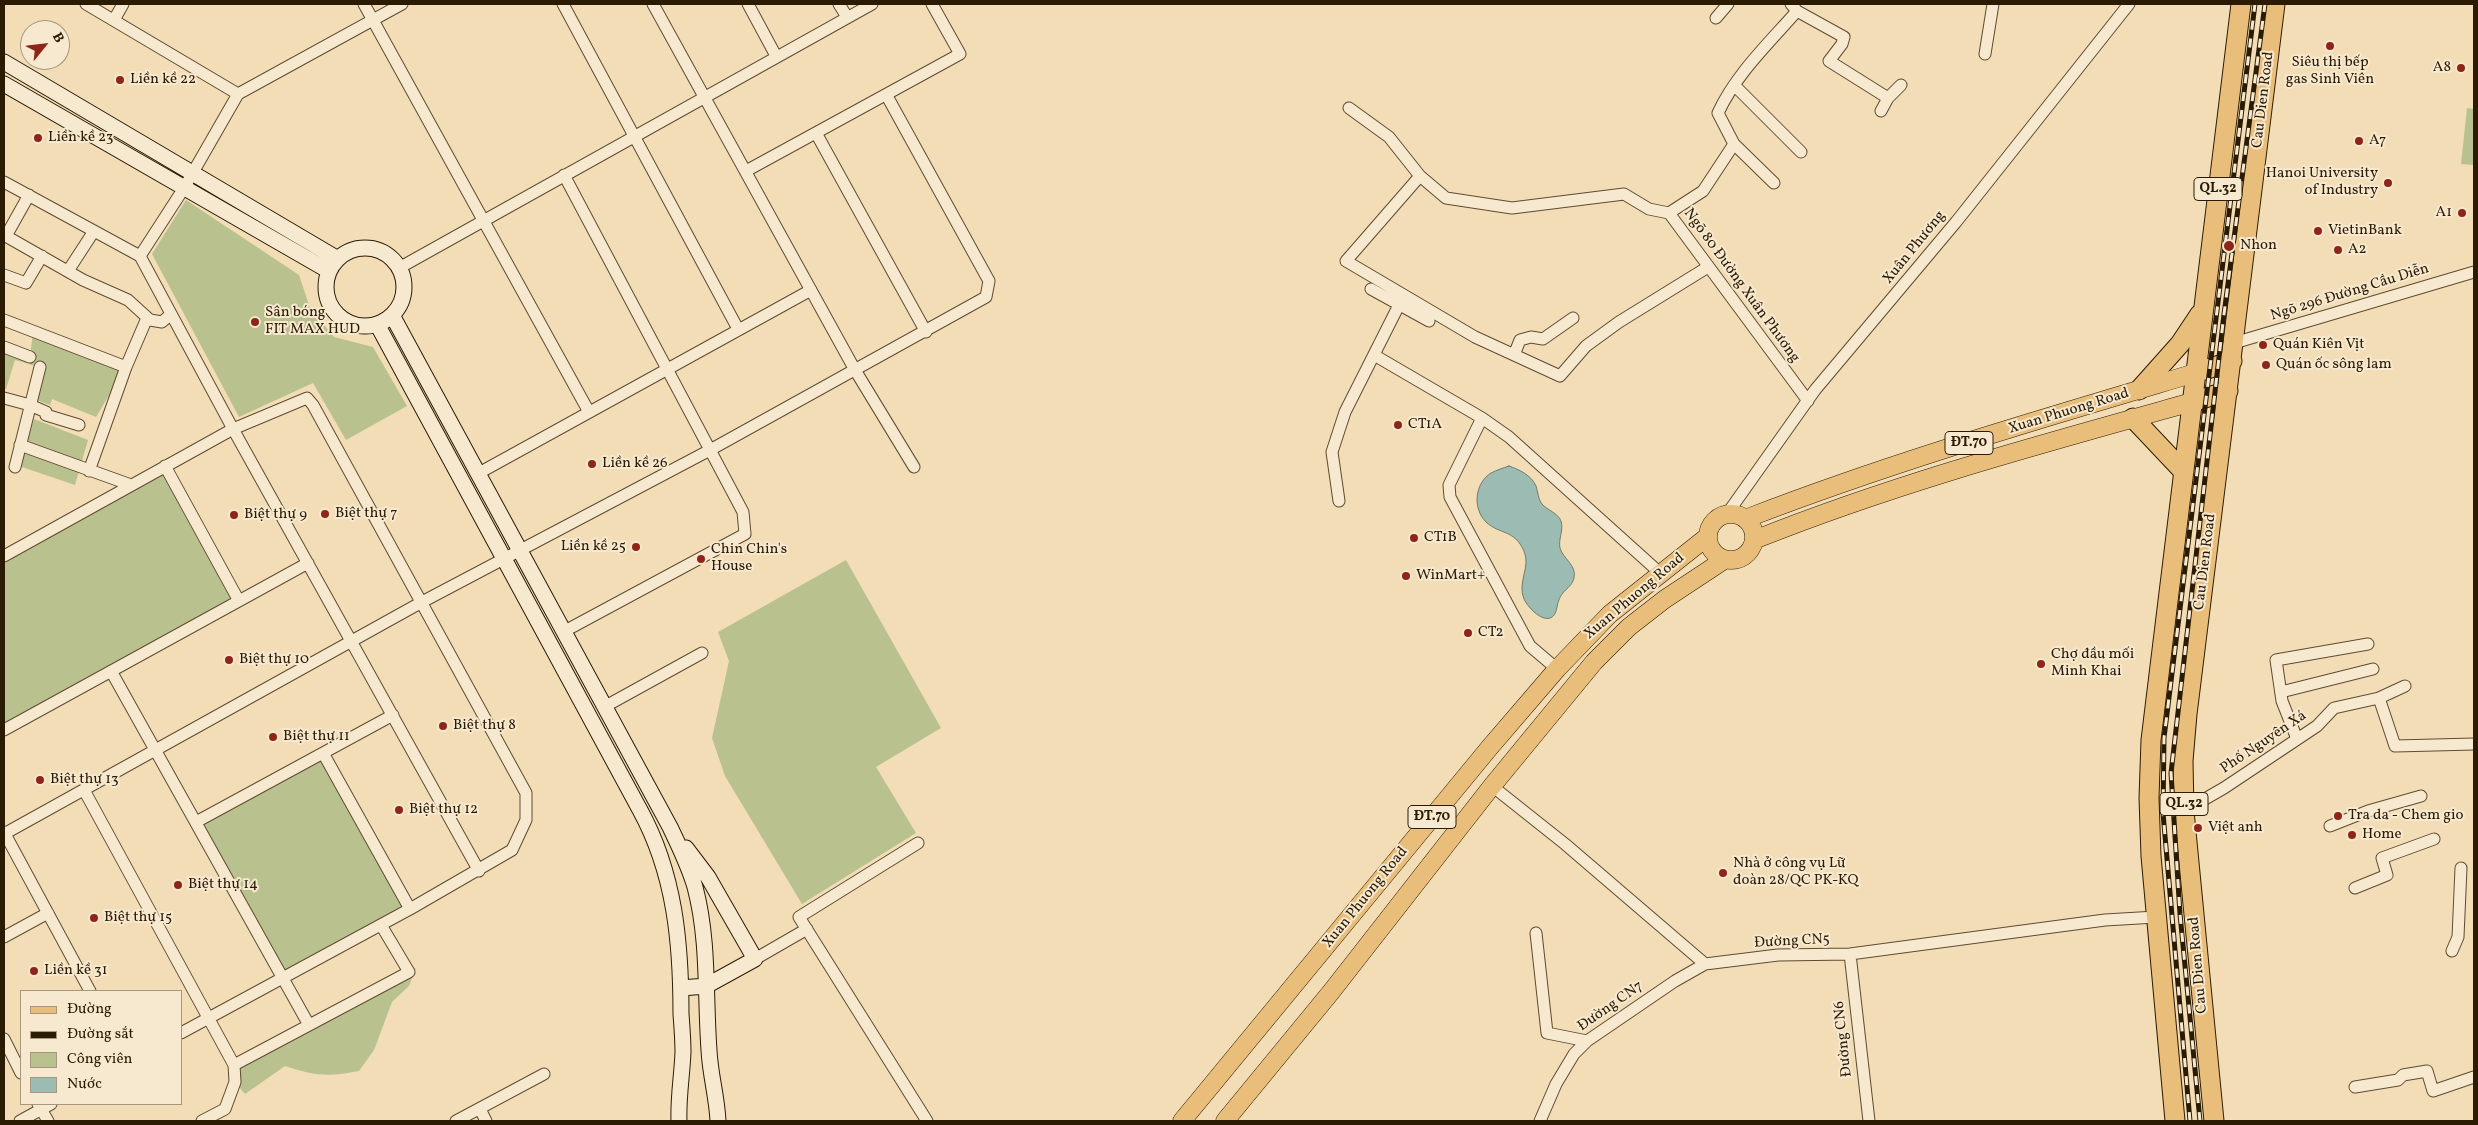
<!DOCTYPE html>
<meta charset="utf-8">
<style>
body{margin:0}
#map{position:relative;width:2478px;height:1125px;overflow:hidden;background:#f2ddb6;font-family:Vollkorn,serif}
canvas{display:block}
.frame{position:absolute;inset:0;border:5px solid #2c1b03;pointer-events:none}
.legend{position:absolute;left:20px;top:990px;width:162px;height:115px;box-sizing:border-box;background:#f7e9d0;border:1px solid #a6977e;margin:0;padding:6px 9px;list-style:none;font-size:15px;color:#2c1b03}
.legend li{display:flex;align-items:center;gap:10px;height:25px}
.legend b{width:25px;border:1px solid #a6977e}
.north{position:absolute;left:20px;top:20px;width:50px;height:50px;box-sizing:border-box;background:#f7e9d0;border:1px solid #a6977e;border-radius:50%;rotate:61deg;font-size:14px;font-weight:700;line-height:20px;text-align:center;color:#2c1b03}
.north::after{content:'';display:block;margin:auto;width:18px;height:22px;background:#8f2418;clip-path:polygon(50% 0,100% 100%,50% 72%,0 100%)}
</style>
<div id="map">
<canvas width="2478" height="1125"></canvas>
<div class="frame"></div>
<ul class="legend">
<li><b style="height:6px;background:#e9be7b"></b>Đường</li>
<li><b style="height:6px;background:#2c1b03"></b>Đường sắt</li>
<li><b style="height:14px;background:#b9c18f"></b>Công viên</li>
<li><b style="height:14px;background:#9cbbb2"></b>Nước</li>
</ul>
<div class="north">B</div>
</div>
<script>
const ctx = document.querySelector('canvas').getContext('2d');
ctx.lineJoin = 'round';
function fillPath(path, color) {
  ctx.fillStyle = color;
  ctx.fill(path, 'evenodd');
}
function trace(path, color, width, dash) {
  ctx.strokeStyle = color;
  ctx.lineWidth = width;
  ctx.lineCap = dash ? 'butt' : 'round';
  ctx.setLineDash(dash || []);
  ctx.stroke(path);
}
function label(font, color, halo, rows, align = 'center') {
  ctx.font = font + ' Vollkorn,serif';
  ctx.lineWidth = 4;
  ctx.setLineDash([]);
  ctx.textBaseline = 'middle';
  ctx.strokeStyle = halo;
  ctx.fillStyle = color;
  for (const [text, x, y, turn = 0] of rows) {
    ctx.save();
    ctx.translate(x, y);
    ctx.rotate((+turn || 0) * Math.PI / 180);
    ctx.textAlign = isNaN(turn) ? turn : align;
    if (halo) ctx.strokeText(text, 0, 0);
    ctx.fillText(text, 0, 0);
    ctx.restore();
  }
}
fillPath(new Path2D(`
 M 2467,108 L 2474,109 L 2474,165 L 2461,164 Z
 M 186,200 L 299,275 L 310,308 L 334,337 L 373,347 L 407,406 L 346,440 L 313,383 L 239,417 L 152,254 Z
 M 33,332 L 126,367 L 96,417 L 52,399 L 50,405 L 31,398 L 39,367 L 15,360 L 6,389 L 4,389 L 4,347 L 30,357 Z
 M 34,419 L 88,440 L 75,485 L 19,466 Z
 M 165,466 L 239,601 L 4,729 L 4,556 Z
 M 846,560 L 941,728 L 876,767 L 916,833 L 802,904 L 725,776 L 712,738 L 729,661 L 718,632 Z
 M 323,753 L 410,909 L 283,978 L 196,822 Z
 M 416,968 L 409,986 L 392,1002 L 374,1050 L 359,1071 C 329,1077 314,1076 285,1066 L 245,1094 L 235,1082 L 234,1065 Z`), '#b9c18f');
const water = new Path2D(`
 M 1509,466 C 1520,470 1531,475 1536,486 C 1538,492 1538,499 1542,504 C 1547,510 1558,513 1561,521 C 1564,530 1558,539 1560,548 C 1563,559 1577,565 1574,578 C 1571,590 1560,589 1557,607 C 1553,631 1530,612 1524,599 C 1517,582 1531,567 1524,551 C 1514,529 1500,535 1486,522 C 1472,508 1475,483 1491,473 C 1497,470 1503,468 1509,466 Z`);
fillPath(water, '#9cbbb2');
trace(water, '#6f7b6c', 1);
const minor = new Path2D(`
 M 86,4 L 238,94
 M 364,4 L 589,412
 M 563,4 L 738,329
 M 653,4 L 855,370 L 914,467
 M 748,4 L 776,56
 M 839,4 L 847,17
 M 1791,4 L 1797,11 L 1844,37 L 1842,44 L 1829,61 L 1888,98 L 1881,111
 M 1716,18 L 1728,4
 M 114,20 L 123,4
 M 1985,54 L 1993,4
 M 1734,85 L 1801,152
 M 1888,98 L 1901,85
 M 1349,108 L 1389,137 L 1420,176
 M 816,133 L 926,332
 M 1734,144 L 1774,183
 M 746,171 L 960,54 L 932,4
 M 4,182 L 140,256 L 233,429 L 479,871
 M 1669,213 L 1649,209 L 1624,194 L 1512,208 L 1446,198 L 1420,176 L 1346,261 L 1475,337 L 1560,376 L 1586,346 L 1619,322 L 1708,267
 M 1669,213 L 1703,191 L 1734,144 L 1718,113 C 1736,74 1769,43 1797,11
 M 1669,213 L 1808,401
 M 4,235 L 83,280 L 128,300 L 150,320 L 162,322 L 171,314
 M 6,236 L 29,195
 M 140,256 L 184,188 L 238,94 L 402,4
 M 399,268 L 872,4
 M 68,271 L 94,231
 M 4,275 L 26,283 L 42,256
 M 1371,289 L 1429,321
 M 4,320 L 126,367
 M 2234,343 L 2474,272
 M 4,347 L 30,357
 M 1374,355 L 1482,418 L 1509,437 L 1660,573
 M 1514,355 L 1520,340 L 1531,337 L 1543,339 L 1573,318
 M 4,398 L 30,405 L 46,412 L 46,415 L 79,425
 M 1482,418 L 1449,485 L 1450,497 L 1530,646 L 1557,669
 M 20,445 L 131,485
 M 165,466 L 239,601
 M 15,467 L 40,367
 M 89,471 L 126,367 L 147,318
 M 479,473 L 811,290
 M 1339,501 L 1332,452 L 1345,412 L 1400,303
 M 1727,514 L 1815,390 L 1956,222 L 2129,4
 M 4,556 L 233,429 L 307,398 L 313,405 L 526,793 L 526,820 L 512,850 L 410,909 L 181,1033
 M 563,632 L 745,534 L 743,512 L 564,175
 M 111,671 L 309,1025
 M 2281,692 L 2373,669
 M 2379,698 L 2405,686
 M 604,707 L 702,653
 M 4,730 L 308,563
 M 2297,739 L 2282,701 L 2276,660 L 2368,644
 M 323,753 L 410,909
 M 1492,786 L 1565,844 L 1705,964
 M 84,790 L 234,1065 L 235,1082 L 225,1109 L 202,1121
 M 2184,811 L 2224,788 L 2317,726 L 2334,708 L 2379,698 L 2395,746 L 2474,744
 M 196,822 L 393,715
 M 2330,826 L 2368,811 L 2421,796
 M 4,832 L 90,991
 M 4,834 L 422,602 L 710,450 L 986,297 L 989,281 L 887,96
 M 918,843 L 799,917 L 927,1121
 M 2355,888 L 2387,875 L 2382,858 L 2434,839
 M 1536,933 L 1547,1033 L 1587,1041
 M 4,937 L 48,913
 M 2452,951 L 2458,937 L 2461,868
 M 1850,954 L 1869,1121
 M 755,959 L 807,929
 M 4,1039 L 21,1073
 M 234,1065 L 409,972 L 381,925
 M 2355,1087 L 2398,1080 L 2403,1075 L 2427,1071 L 2433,1091 L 2474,1077
 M 38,1104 L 48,1121
 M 480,1109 L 486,1121
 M 20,1121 L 51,1104
 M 456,1121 L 544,1074
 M 1540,1121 L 1556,1084 L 1574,1054 L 1587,1041 L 1675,981 L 1705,964 L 1778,955 L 1850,954 L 2105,920 L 2156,917`);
const secondary = new Path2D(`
 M 4,62 L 338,259
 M 4,84 L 329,271
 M326 287a39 39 0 1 1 78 0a39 39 0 1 1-78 0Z
 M 392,315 L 670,827 C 679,846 689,866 695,887 C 709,940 705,995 709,1050 C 710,1074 717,1097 718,1121
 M 377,324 L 640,810 C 675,874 681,943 681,1014 C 682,1027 683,1040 683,1052 C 682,1076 678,1098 679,1121
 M 681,988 L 706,986 L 755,959 L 708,877 L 686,848`);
const primary = new Path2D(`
 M1708 537a23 23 0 1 1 46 0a23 23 0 1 1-46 0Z
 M 1745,519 C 1892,462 2044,418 2195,373
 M 1754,540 C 1896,483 2045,443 2192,402
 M 1182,1121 L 1490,747 L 1557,669 L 1610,614 L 1707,537
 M 1225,1121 L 1331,992 L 1492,786 L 1594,662 L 1629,627 L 1665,599 L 1724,560`);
const trunk = new Path2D(`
 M 2195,373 L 2232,361
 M 2139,390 L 2180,344 L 2200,314
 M 2192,402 L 2228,391
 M 2133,418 L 2184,472
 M 2175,1121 L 2151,856 L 2149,798 L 2151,740 L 2241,4
 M 2214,1121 L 2184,811 L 2183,761 L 2187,714 L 2275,4`);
trace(minor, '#5e4c30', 13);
trace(secondary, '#2c1b03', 17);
trace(primary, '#2c1b03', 19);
trace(trunk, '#2c1b03', 21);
trace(minor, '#f7e9d0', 11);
trace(secondary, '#f7e9d0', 15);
trace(primary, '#e9be7b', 18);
trace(trunk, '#e9be7b', 19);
const rail = new Path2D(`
 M 2190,1121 L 2163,813 L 2164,738 L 2255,4
 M 2200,1121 L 2180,914 L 2171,773 L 2224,314 L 2265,4`);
trace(rail, '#2c1b03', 5);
trace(rail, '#f7e9d0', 3, [9]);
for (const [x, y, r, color] of [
 [2330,46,5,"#8f2418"],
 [2461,68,5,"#8f2418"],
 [120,80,5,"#8f2418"],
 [38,138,5,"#8f2418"],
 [2359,141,5,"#8f2418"],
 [2388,183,5,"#8f2418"],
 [2462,213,5,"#8f2418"],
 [2318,231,5,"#8f2418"],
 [2229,246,6,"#8f2418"],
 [2338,250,5,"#8f2418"],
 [255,322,5,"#8f2418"],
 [2263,345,5,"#8f2418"],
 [2266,365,5,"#8f2418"],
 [1398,425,5,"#8f2418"],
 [592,464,5,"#8f2418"],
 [325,514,5,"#8f2418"],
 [234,515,5,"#8f2418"],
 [1414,538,5,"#8f2418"],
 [636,547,5,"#8f2418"],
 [701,559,5,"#8f2418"],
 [1406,576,5,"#8f2418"],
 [1468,633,5,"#8f2418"],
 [229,660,5,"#8f2418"],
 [2041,664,5,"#8f2418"],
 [443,726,5,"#8f2418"],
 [273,737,5,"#8f2418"],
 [40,780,5,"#8f2418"],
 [399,810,5,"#8f2418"],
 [2338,816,5,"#8f2418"],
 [2198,828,5,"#8f2418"],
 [2352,835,5,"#8f2418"],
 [1723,873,5,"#8f2418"],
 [178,885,5,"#8f2418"],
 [94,918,5,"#8f2418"],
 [34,971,5,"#8f2418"]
]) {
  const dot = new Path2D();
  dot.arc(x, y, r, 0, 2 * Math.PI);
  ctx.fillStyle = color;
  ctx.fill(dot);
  trace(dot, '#f7e9d0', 2);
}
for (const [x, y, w] of [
 [2218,189,48],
 [1969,443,48],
 [2184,804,48],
 [1432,817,48]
]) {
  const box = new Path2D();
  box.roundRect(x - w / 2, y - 11.5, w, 23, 4);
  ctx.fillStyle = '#f7e9d0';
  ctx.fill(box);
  trace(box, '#2c1b03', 1);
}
label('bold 14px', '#2c1b03', null, [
 ["QL.32",2218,189],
 ["ĐT.70",1969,443],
 ["QL.32",2184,804],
 ["ĐT.70",1432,817]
]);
label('15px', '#2c1b03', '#f7e9d0', [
 ["Siêu thị bếp",2330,63,"center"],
 ["gas Sinh Viên",2330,80,"center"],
 ["A8",2451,68,"right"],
 ["Liền kề 22",130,80],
 ["Liền kề 23",48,138],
 ["A7",2369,141],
 ["Hanoi University",2378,174,"right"],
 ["of Industry",2378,191,"right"],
 ["A1",2452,213,"right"],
 ["VietinBank",2328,231],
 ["Nhon",2240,246],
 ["A2",2348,250],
 ["Sân bóng",265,313],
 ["FIT MAX HUD",265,330],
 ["Quán Kiên Vịt",2273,345],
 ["Quán ốc sông lam",2276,365],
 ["CT1A",1408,425],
 ["Liền kề 26",602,464],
 ["Biệt thự 7",335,514],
 ["Biệt thự 9",244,515],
 ["CT1B",1424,538],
 ["Liền kề 25",626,547,"right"],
 ["Chin Chin's",711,550],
 ["House",711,567],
 ["WinMart+",1416,576],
 ["CT2",1478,633],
 ["Chợ đầu mối",2051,655],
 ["Minh Khai",2051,672],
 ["Biệt thự 10",239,660],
 ["Biệt thự 8",453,726],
 ["Biệt thự 11",283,737],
 ["Biệt thự 13",50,780],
 ["Biệt thự 12",409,810],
 ["Tra da - Chem gio",2348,816],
 ["Việt anh",2208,828],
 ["Home",2362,835],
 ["Nhà ở công vụ Lữ",1733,864],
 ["đoàn 28/QC PK-KQ",1733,881],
 ["Biệt thự 14",188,885],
 ["Biệt thự 15",104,918],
 ["Liền kề 31",44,971]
], 'left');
label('15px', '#2c1b03', '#f7e9d0', [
 ["Cau Dien Road",2264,100,-83],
 ["Xuân Phương",1915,248,-51],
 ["Ngõ 80 Đường Xuân Phương",1741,286,54],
 ["Ngõ 296 Đường Cầu Diễn",2350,293,-17],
 ["Xuan Phuong Road",2069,412,-17],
 ["Cau Dien Road",2206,562,-83],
 ["Xuan Phuong Road",1635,597,-40],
 ["Phố Nguyên Xá",2264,743,-34],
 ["Xuan Phuong Road",1366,898,-51],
 ["Đường CN5",1792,942,-3],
 ["Cau Dien Road",2199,965,-95],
 ["Đường CN7",1611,1007,-35],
 ["Đường CN6",1844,1039,-96]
]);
</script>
